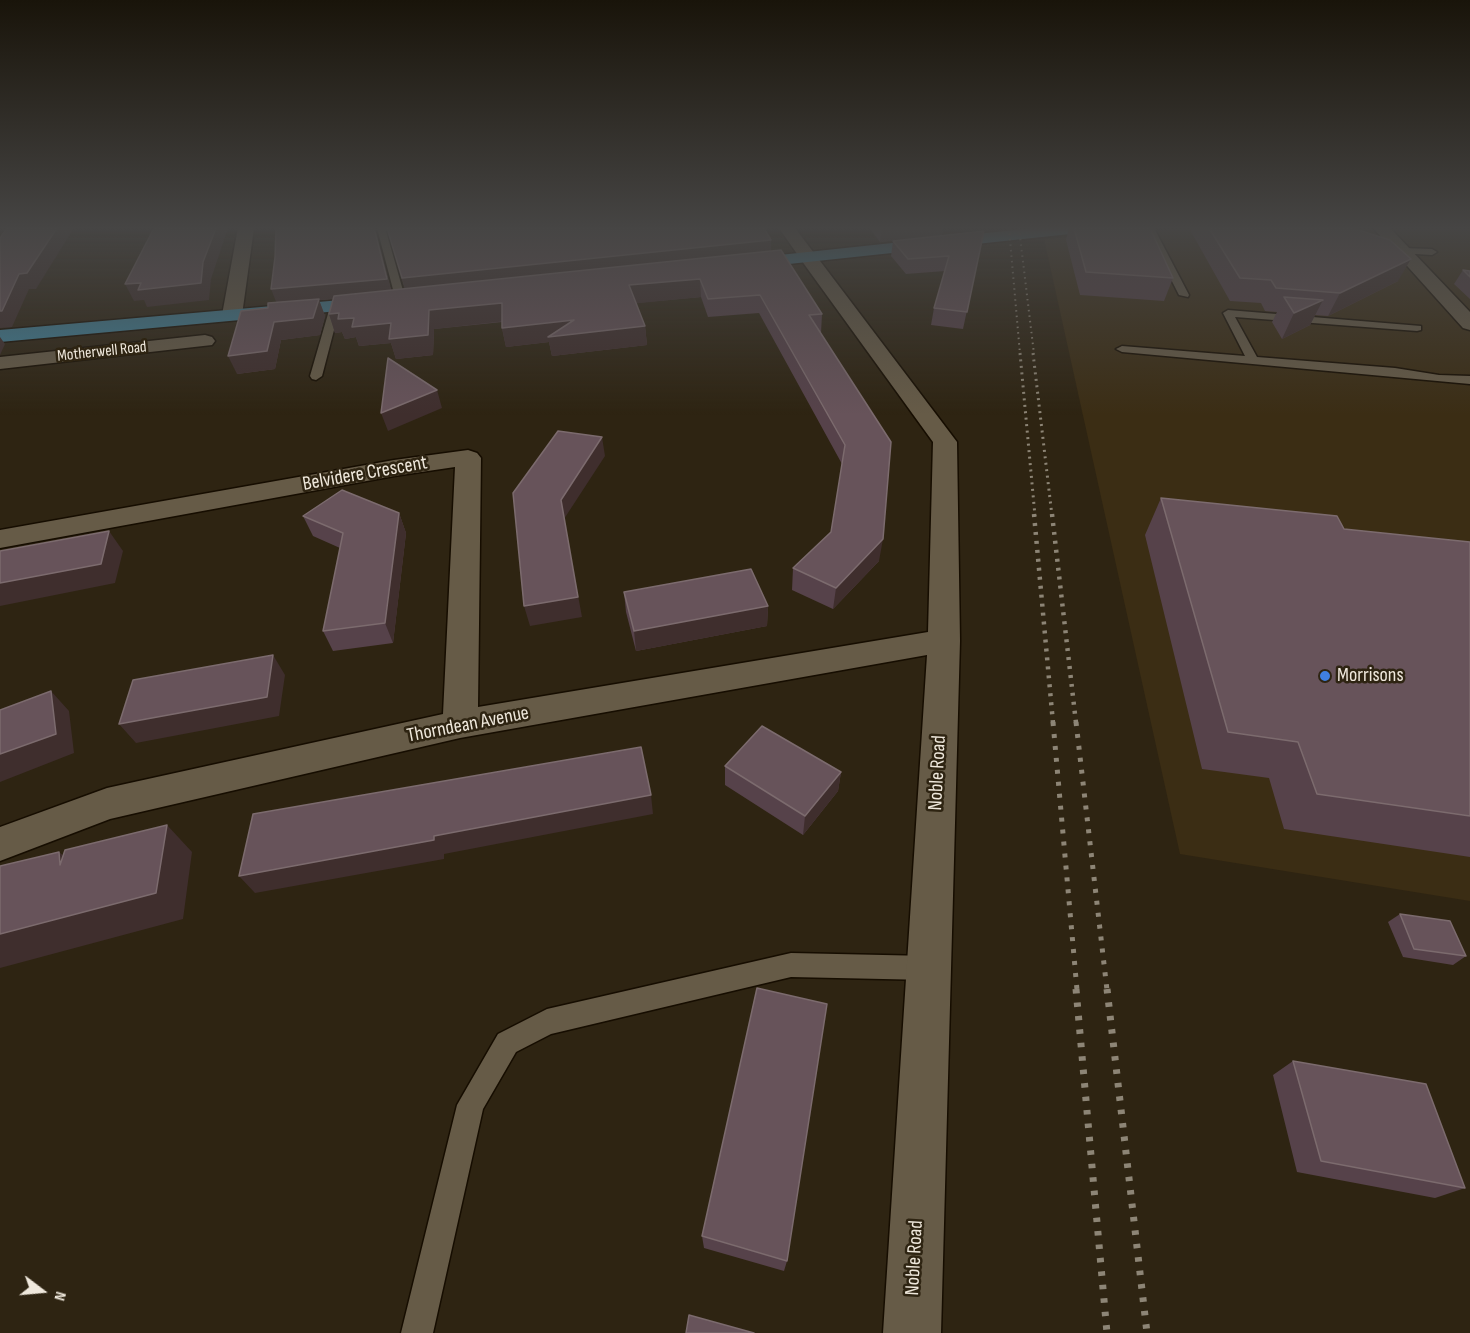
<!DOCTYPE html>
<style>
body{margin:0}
#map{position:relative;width:1470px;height:1333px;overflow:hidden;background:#2e2412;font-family:"Sofia Sans Condensed",sans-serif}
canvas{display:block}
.north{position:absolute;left:12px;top:1261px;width:60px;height:60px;-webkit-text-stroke:4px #2e2412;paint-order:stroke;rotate:106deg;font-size:16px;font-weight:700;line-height:24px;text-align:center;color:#efe8dc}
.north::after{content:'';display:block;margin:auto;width:21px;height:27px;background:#efe8dc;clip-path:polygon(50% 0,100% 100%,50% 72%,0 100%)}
</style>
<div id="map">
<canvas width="1470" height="1333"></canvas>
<div class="north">N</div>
</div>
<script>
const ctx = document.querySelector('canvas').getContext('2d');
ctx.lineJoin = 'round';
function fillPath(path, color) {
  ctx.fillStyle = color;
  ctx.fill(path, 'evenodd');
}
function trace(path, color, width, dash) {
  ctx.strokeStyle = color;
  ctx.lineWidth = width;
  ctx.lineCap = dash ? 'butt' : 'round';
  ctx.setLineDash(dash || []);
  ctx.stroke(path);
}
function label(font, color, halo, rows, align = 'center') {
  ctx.font = font + ' "Sofia Sans Condensed",sans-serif';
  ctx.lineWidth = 5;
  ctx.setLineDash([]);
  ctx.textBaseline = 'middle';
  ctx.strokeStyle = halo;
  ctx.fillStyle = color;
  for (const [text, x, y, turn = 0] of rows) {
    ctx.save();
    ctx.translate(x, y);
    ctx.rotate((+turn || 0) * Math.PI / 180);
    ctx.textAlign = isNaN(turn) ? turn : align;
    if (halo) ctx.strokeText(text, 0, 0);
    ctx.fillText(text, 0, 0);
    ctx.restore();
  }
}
fillPath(new Path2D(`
 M 1186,228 L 1470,229 L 1470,901 L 1180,854 L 1044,239 Z`), '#3b2d14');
const lane = new Path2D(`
 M 377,228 L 397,228 L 386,231 L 406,301 L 405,303 L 396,301 Z
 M 1145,228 L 1154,228 L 1189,295 L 1188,297 L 1179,295 Z
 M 1402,248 L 1432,249 L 1437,252 L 1432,255 L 1399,253 L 1399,249 Z
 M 335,304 L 340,307 L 322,376 L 316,380 L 312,379 L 310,376 L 330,307 Z
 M 1228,310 L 1421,326 L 1421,330 L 1417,331 L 1235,317 L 1257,357 L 1395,368 L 1439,375 L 1470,376 L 1470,384 L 1122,352 L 1116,349 L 1122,346 L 1245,356 L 1223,313 Z
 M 791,953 L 929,956 L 938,960 L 941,968 L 938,976 L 929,980 L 791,977 L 551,1034 L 516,1052 L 483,1109 L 433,1333 L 401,1333 L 457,1105 L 498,1034 L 547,1009 Z`);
const street = new Path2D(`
 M 238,228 L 254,228 L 242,315 L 239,319 L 225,319 L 222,315 Z
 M 808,252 L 814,253 L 957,442 L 960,641 L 941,1333 L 883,1333 L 927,655 L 460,738 L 110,819 L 0,861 L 0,827 L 107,788 L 443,714 L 455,467 L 394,476 L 0,548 L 0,530 L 394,460 L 468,450 L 477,453 L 481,458 L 478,707 L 928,632 L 933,442 L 799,257 L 802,253 Z
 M 205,335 L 212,337 L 215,341 L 212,345 L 0,369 L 0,357 Z`);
const secondary = new Path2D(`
 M 779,228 L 795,228 L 817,257 L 814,261 L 802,261 Z
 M 1373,228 L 1390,228 L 1470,312 L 1470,330 L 1463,328 Z`);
const primary = new Path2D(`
 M 1033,228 L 1087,228 L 1079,233 L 742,269 L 736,268 L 733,264 L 736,260 L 742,259 Z
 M 375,297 L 382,299 L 385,303 L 382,307 L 0,342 L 0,330 Z`);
trace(lane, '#160d00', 3);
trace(street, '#160d00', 3);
trace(secondary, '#160d00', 3);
trace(primary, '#160d00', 3);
fillPath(lane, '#665b47');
fillPath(street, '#665b47');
fillPath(secondary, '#665b47');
fillPath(primary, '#408097');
trace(new Path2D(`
 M 1009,228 L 1020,354
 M 1019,228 L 1034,354`), '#8d8576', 2, [1.5, 4]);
trace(new Path2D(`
 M 1020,353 L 1035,516
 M 1033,353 L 1052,516`), '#8d8576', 3, [2, 4.5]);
trace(new Path2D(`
 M 1034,514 L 1053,723
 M 1052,514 L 1076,723`), '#8d8576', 4.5, [3, 6]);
trace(new Path2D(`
 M 1053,722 L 1077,990
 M 1076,722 L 1107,990`), '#8d8576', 5, [4, 8]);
trace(new Path2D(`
 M 1076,989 L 1107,1333
 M 1107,989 L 1147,1333`), '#8d8576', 7, [4.5, 9]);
fillPath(new Path2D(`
 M 387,228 L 771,240 L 771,251 L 822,314 L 821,333 L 879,561 L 833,609 L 792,590 L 793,568 L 831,532 L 842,464 L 759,313 L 708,317 L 701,297 L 636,303 L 645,326 L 647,345 L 552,356 L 549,342 L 506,347 L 502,328 L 502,322 L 434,329 L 433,355 L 396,359 L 391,343 L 359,346 L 356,337 L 345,339 L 342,332 L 335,333 L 329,314 L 333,299 L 319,300 L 325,316 L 320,335 L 281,340 L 275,369 L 237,374 L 268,308 L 277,302 L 375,229 L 391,290 L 405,289 Z
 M 869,228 L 943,228 L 942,235 L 880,242 Z
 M 1069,228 L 1150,228 L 1173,278 L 1164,301 L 1080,295 L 1066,240 Z
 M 1189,228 L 1352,228 L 1398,281 L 1328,316 L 1315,315 L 1310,325 L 1282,339 L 1272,322 L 1277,312 L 1265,311 L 1261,303 L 1230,301 Z
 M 984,231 L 963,329 L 931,325 L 934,308 L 945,271 L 906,274 L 891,256 L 893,241 Z
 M 1463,270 L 1470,271 L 1470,299 L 1454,284 Z
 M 1161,498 L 1344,529 L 1470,542 L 1470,857 L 1284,829 L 1269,778 L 1202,769 L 1145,535 Z
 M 399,513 L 406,533 L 393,643 L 333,651 L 323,631 L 340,548 L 313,536 L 303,516 Z
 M 624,592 L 768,606 L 767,626 L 636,651 L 626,612 Z
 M 725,766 L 841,772 L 838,791 L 803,835 L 725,785 Z
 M 1400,914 L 1466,956 L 1453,965 L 1403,957 L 1388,922 Z
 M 1293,1061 L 1465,1188 L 1435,1198 L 1297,1172 L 1273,1075 Z
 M 702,1236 L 787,1261 L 784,1271 L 704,1248 Z`), '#56424a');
fillPath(new Path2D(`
 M 57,228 L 74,228 L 36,289 L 29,289 L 12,327 L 0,328 L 0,311 L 19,274 Z
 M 216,228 L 228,228 L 211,279 L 209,300 L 147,307 L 144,300 L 134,301 L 125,284 L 203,262 Z
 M 374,228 L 375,228 L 392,294 L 319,300 L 325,316 L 320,335 L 281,340 L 275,369 L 237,374 L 228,356 L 277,304 L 271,289 Z
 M 882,228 L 943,228 L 942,235 L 880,242 Z
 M 771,240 L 771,254 L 406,292 L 402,278 Z
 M 1411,259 L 1398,281 L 1328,316 L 1340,293 Z
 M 700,279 L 701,297 L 630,304 L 629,285 Z
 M 1323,300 L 1310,325 L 1282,339 L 1294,313 Z
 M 502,303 L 506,321 L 434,329 L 433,355 L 396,359 L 391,343 L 359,346 L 356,337 L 345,339 L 342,332 L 335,333 L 329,314 L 339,313 L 429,310 Z
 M 574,320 L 645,326 L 647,345 L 552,356 L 549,342 L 506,347 L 502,328 Z
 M 0,337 L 5,344 L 0,355 Z
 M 437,390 L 442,408 L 388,431 L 381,413 Z
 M 602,437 L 605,456 L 564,519 L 582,617 L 530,626 L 524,606 L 561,500 Z
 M 399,513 L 406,533 L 393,643 L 385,623 Z
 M 109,531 L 123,551 L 115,583 L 0,606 L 0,583 Z
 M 883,539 L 879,561 L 833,609 L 836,588 Z
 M 768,606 L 767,626 L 636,651 L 634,631 Z
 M 273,655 L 285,675 L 279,716 L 136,743 L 119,724 Z
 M 51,691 L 69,711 L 74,753 L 0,782 L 0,754 Z
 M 841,772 L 838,791 L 803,835 L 805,816 Z
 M 651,795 L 653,814 L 444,854 L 444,859 L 255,893 L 239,876 L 434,836 Z
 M 167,825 L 192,852 L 183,919 L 0,968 L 0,934 Z
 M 59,852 L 90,878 L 60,865 Z`), '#3f2e2d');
const building = new Path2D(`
 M 7,228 L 57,228 L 27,273 L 19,274 L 2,311 L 0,311 L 0,238 Z
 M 154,228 L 216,228 L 203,262 L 201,283 L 138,290 L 141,283 L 125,284 Z
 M 276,228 L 374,228 L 387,279 L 271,289 L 275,257 Z
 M 387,228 L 764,228 L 771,240 L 402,278 Z
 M 1074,228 L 1150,228 L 1173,278 L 1086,272 Z
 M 1209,228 L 1352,228 L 1390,240 L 1411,259 L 1340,293 L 1276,288 L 1271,280 L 1240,278 Z
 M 984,231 L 967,312 L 934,308 L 949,256 L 908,259 L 893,241 Z
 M 781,250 L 822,314 L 809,315 L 891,442 L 883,539 L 836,588 L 793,568 L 831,532 L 845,445 L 760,295 L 708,299 L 700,279 L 629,285 L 645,326 L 548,337 L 574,320 L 502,328 L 502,303 L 429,310 L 428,335 L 389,339 L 391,323 L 352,327 L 354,318 L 338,319 L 339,313 L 329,314 L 334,296 Z
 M 1463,270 L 1470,271 L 1470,277 Z
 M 1284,297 L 1323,300 L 1294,313 Z
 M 319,299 L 313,318 L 274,322 L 267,351 L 228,356 L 241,311 L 268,308 L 268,303 Z
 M 388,358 L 437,390 L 381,413 Z
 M 558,431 L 602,437 L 561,500 L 578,597 L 524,606 L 513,493 Z
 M 342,490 L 399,513 L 385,623 L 323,631 L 343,533 L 303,516 Z
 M 1161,498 L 1337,516 L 1344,529 L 1470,542 L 1470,816 L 1317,794 L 1298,742 L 1228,732 Z
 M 109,531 L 101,564 L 0,583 L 0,551 Z
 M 751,569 L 768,606 L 634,631 L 624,592 Z
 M 273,655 L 267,697 L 119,724 L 133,680 Z
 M 51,691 L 56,734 L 0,754 L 0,710 Z
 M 762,726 L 841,772 L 805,816 L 725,766 Z
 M 641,747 L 651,795 L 434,836 L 434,840 L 239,876 L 253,814 Z
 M 167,825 L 156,893 L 0,934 L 0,866 L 59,852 L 60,865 L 65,850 Z
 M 1400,914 L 1450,921 L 1466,956 L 1414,949 Z
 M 757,988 L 827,1004 L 787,1261 L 702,1236 Z
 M 1293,1061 L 1426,1084 L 1465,1188 L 1321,1161 Z
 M 689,1315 L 754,1333 L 686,1333 Z`);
fillPath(building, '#67535a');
trace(building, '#7c6b6e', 1.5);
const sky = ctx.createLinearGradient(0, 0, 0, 415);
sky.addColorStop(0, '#19140a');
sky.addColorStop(0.55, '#464544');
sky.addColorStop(1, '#46454400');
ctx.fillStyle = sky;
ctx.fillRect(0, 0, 1470, 415);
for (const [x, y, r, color] of [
 [1325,676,6,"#3f7fe0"]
]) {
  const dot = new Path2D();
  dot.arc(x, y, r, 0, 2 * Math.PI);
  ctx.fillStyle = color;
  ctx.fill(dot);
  trace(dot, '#2e2412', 2);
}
label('16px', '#efe8dc', '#2e2412', [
 ["Motherwell Road",102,352,-6]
]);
label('20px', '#efe8dc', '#2e2412', [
 ["Belvidere Crescent",365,474,-10],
 ["Thorndean Avenue",468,725,-11],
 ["Noble Road",938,773,-87],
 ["Noble Road",915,1258,-87]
]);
label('20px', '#efe8dc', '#2e2412', [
 ["Morrisons",1337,676]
], 'left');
</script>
